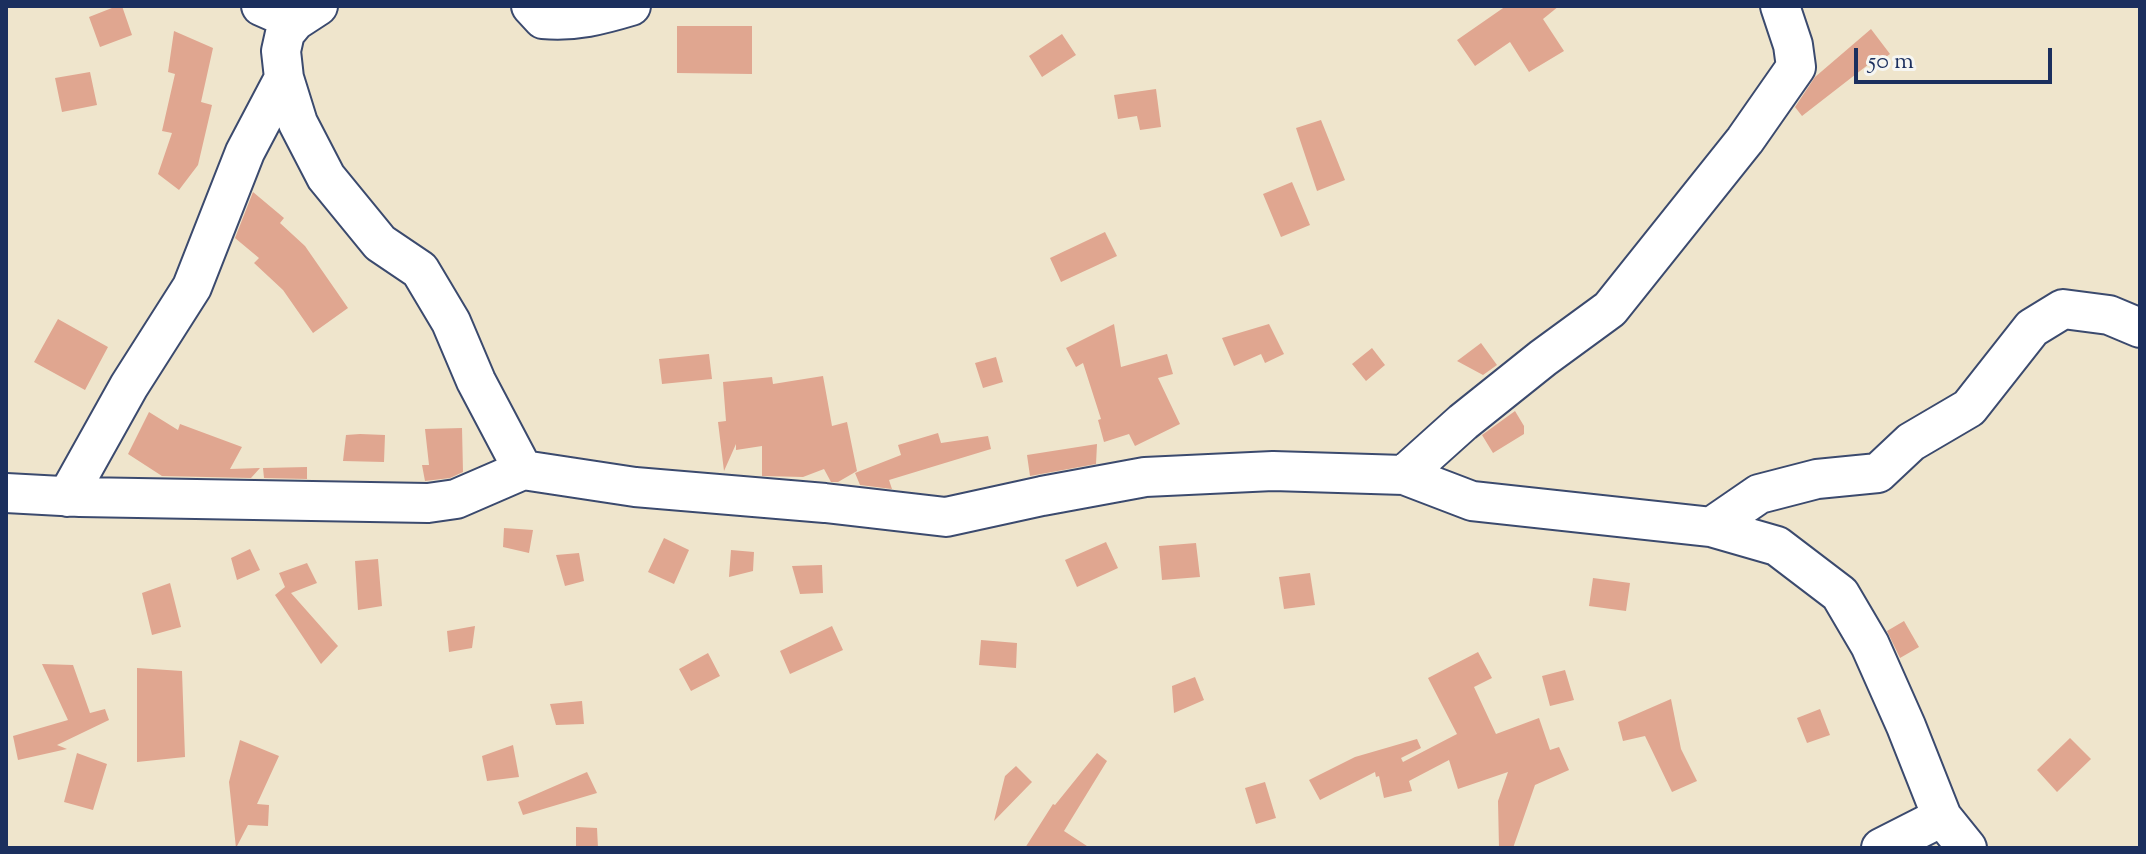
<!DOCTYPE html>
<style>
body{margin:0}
#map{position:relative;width:2146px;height:854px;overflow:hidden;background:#efe5cc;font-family:"Sorts Mill Goudy",serif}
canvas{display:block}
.frame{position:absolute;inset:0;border:8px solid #1b2f5e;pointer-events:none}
.scale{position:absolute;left:1854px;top:48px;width:198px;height:36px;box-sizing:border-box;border:4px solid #1b2f5e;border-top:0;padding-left:10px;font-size:24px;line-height:28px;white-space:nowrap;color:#1b2f5e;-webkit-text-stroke:6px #f6f6f2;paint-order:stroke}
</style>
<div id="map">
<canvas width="2146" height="854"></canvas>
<div class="frame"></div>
<div class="scale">50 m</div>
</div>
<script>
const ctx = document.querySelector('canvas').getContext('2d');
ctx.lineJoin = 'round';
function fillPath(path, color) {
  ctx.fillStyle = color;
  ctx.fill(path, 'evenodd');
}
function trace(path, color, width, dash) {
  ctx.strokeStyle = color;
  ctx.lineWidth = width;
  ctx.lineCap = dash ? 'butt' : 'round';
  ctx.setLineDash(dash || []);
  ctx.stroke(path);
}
fillPath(new Path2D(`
 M 117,6 L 122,6 L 132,35 L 100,47 L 89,17 Z
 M 1506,6 L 1559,6 L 1543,19 L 1564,51 L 1529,72 L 1510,42 L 1475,66 L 1457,40 Z
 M 677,26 L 752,26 L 752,74 L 677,73 Z
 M 1871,29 L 1890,54 L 1872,67 L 1869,64 L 1802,116 L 1795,107 L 1815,77 Z
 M 174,31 L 213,48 L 201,102 L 212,105 L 198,165 L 179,190 L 158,174 L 172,133 L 162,131 L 175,74 L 168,72 Z
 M 1062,34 L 1076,55 L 1042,77 L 1029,56 Z
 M 90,72 L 97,105 L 62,112 L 55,78 Z
 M 1156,89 L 1161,127 L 1140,130 L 1137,116 L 1118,119 L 1114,95 Z
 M 1321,120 L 1345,180 L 1317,191 L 1296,128 Z
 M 1292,182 L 1310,225 L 1281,237 L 1263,194 Z
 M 253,192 L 284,218 L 280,223 L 305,246 L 348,308 L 313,333 L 283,290 L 254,263 L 259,258 L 235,238 Z
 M 1105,232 L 1117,256 L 1061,282 L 1050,258 Z
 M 58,319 L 108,347 L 85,390 L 34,362 Z
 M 1114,324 L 1121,367 L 1167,354 L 1173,374 L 1158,378 L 1180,424 L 1135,446 L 1129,434 L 1104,442 L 1098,420 L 1101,419 L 1083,363 L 1076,367 L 1066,348 Z
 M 1269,324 L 1284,354 L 1265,363 L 1261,354 L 1234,366 L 1222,338 Z
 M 1481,343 L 1497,365 L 1483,375 L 1457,361 Z
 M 1372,348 L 1385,365 L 1366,381 L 1352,364 Z
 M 709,354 L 712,379 L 662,384 L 659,359 Z
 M 996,357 L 1003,382 L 983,388 L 975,363 Z
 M 823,376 L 832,426 L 847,422 L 857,471 L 838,482 L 831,482 L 824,469 L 803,477 L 762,476 L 762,446 L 736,450 L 736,444 L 724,471 L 718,422 L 726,421 L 723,382 L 772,377 L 773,384 Z
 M 1515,411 L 1524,426 L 1524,434 L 1493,453 L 1482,435 Z
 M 149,412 L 178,430 L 180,424 L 242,447 L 230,469 L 260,468 L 251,478 L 162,476 L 128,454 Z
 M 462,428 L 463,472 L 450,478 L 425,481 L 422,465 L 429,465 L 425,429 Z
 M 938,433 L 941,443 L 988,436 L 991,449 L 889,480 L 892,489 L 860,485 L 855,473 L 901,455 L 898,445 Z
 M 360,434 L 385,435 L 384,462 L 343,461 L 346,435 Z
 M 1097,444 L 1096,464 L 1030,476 L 1027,455 Z
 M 307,467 L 307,479 L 264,478 L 263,468 Z
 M 504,528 L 533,530 L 529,553 L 503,547 Z
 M 664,538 L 689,550 L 674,584 L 648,572 Z
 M 1106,542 L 1118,568 L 1077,587 L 1065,560 Z
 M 1196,543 L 1200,577 L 1162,580 L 1159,546 Z
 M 250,549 L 260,570 L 237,580 L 231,558 Z
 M 731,550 L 754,552 L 753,571 L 729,577 Z
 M 579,553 L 584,581 L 565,586 L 556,555 Z
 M 378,559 L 382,606 L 358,610 L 355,561 Z
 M 307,563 L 317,583 L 291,593 L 338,646 L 321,664 L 275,595 L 285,587 L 279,573 Z
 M 822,565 L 823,593 L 800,594 L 792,566 Z
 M 1310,573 L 1315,605 L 1284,609 L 1279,577 Z
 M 1593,578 L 1630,583 L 1626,611 L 1589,606 Z
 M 170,583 L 181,627 L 152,635 L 142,593 Z
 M 1904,621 L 1919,647 L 1900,658 L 1887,631 Z
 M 475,626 L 472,648 L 449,652 L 447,631 Z
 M 832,626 L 843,650 L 790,674 L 780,651 Z
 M 981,640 L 1017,643 L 1016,668 L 979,665 Z
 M 1478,652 L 1492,678 L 1474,687 L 1496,734 L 1539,718 L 1550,750 L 1559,747 L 1569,770 L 1535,785 L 1513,848 L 1499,848 L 1498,801 L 1508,772 L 1458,789 L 1449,760 L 1409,781 L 1412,791 L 1384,798 L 1379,776 L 1376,777 L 1375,772 L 1320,800 L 1309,780 L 1355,757 L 1417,739 L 1421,748 L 1401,758 L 1403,762 L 1457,734 L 1428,678 Z
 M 708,653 L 720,676 L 691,691 L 679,669 Z
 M 42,664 L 73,665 L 90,713 L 105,709 L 109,720 L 57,745 L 67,749 L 18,760 L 13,736 L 68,720 Z
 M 137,668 L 182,671 L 185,757 L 137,762 Z
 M 1565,670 L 1574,700 L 1550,706 L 1542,676 Z
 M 1195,677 L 1204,700 L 1174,713 L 1172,686 Z
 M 1671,699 L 1681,749 L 1697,781 L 1672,792 L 1645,736 L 1623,741 L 1618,722 Z
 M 582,701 L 584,724 L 556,725 L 550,704 Z
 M 1820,709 L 1830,735 L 1807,743 L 1797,718 Z
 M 2070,738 L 2091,759 L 2057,792 L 2037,770 Z
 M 240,740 L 279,756 L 257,804 L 269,805 L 268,826 L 248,825 L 236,848 L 229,782 Z
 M 513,745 L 519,777 L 487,781 L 482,756 Z
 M 77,753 L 107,764 L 93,810 L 64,802 Z
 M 1097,753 L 1107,761 L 1064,831 L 1090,848 L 1025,848 L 1053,804 L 1055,805 Z
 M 1016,766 L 1032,782 L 994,821 L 1005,776 Z
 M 587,772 L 597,793 L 523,815 L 518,802 Z
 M 1265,782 L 1276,818 L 1256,824 L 1245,788 Z
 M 576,827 L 597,828 L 598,848 L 576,848 Z`), '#e0a690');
const minor = new Path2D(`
 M 261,6 L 295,21
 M 318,6 L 295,21 L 285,33 L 281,51 L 284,78 L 298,123 L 326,177 L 380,243 L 420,270 L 451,322 L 476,381 L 523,470 L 635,487 L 825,503 L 946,517 L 1042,496 L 1145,477 L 1273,471 L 1404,475 L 1472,501 L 1711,527 L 1777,546 L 1840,594 L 1870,645 L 1906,726 L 1942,817 L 1967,848
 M 531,6 L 543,19 C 575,22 601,15 631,6
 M 1404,475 L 1463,422 L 1543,358 L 1610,309 L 1745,140 L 1796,67 L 1793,45 L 1780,6
 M 6,493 L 80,497 L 428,503 L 456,499 L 523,470
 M 67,497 L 129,386 L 192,287 L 245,152 L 284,78
 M 1711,527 L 1759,494 L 1817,479 L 1878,473 L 1911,442 L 1969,408 L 2032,328 L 2063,309 L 2109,315 L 2140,328
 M 1881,848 L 1942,817`);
trace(minor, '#3b4a6e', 42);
trace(minor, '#fff', 38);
</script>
